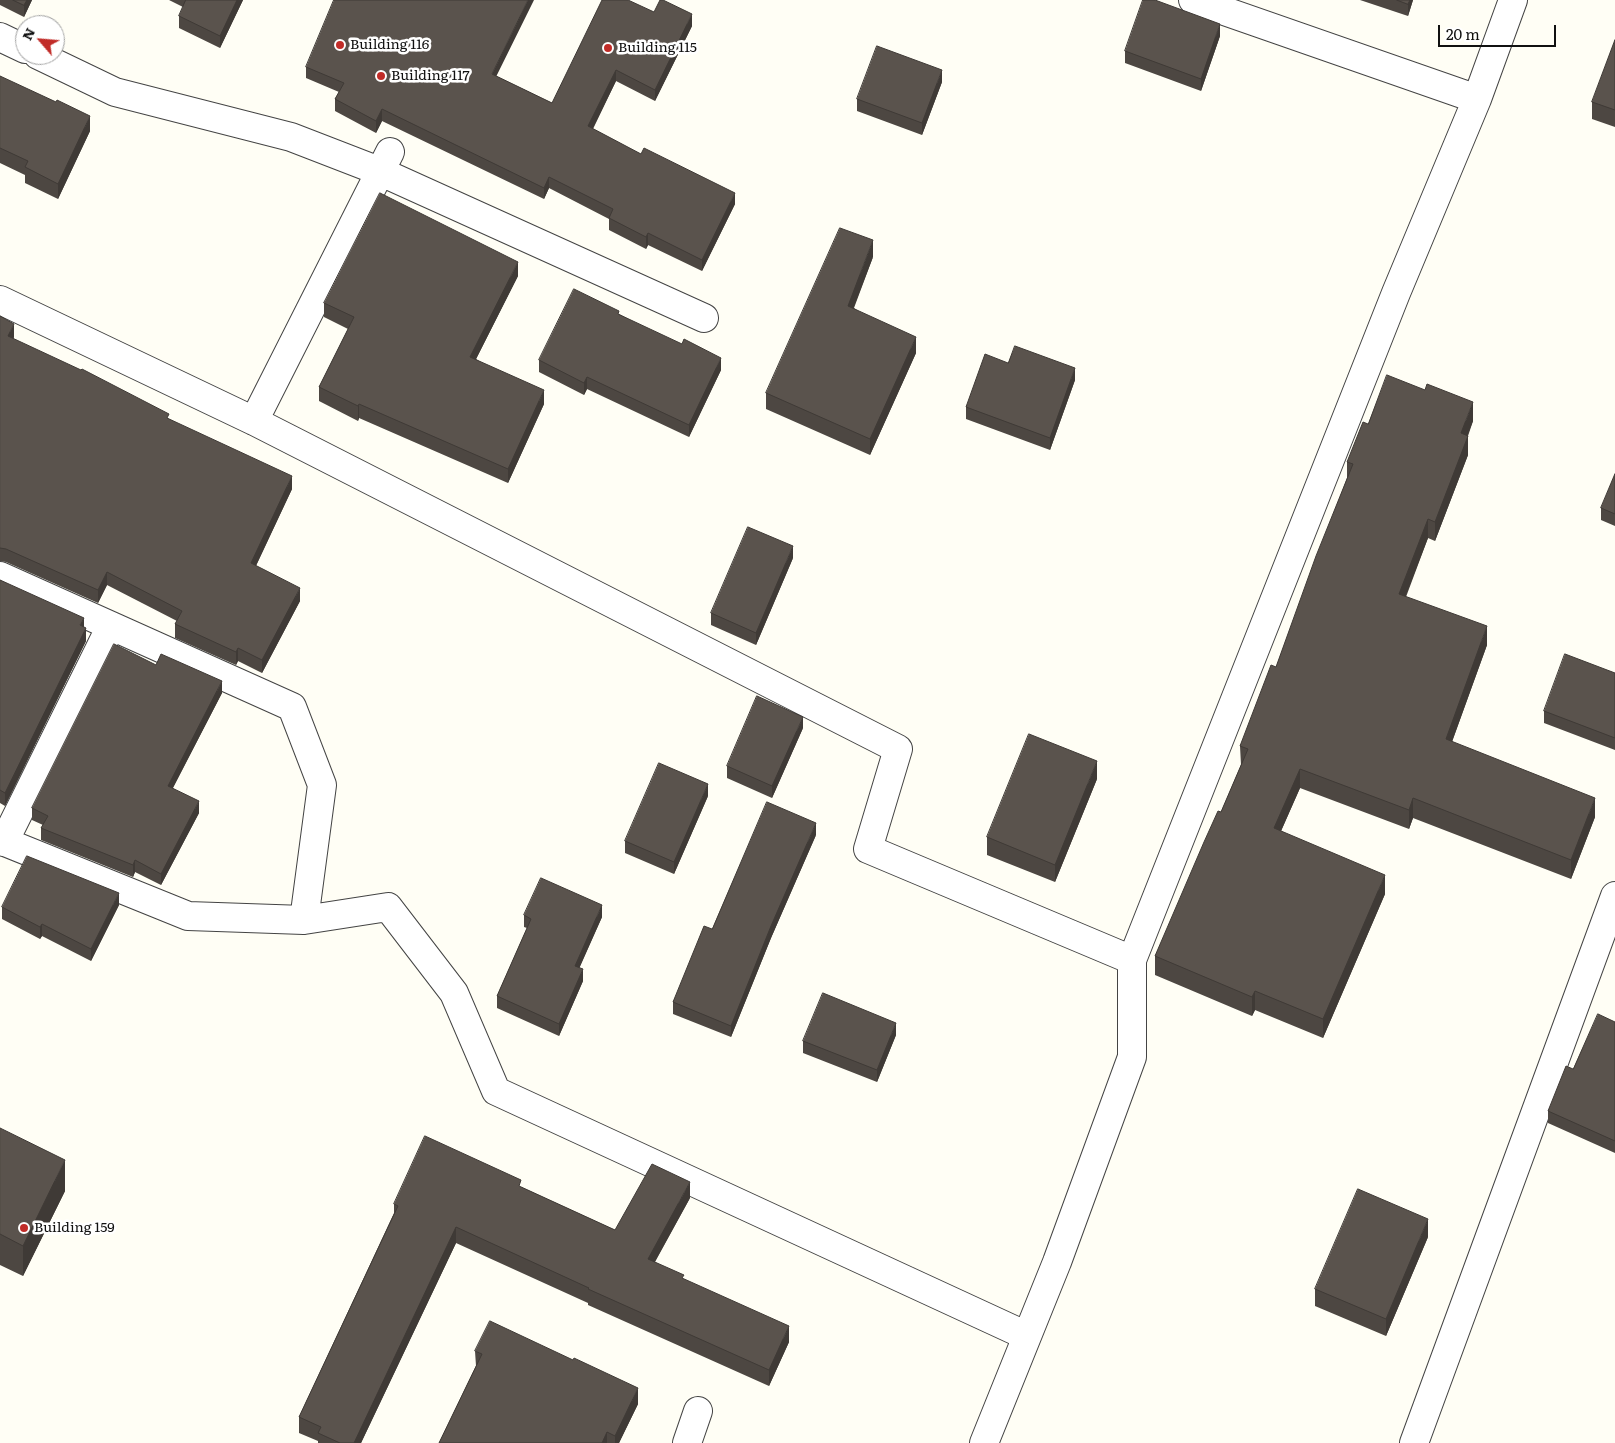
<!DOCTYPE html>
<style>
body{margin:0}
#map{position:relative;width:1615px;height:1443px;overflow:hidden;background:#fffef5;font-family:Literata,serif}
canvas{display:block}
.north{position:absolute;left:15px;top:15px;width:50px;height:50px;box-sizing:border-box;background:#fff;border:1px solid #a0a0a0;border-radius:50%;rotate:297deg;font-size:14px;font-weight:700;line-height:20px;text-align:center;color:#111}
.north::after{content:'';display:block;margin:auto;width:18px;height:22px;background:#c12c28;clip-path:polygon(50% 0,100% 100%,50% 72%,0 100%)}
.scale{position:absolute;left:1438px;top:25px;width:118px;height:22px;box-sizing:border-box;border:2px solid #111;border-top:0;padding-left:6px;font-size:15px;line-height:18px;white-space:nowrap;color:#111;-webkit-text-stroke:4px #fff;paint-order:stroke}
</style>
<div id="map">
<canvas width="1615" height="1443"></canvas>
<div class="north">N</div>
<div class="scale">20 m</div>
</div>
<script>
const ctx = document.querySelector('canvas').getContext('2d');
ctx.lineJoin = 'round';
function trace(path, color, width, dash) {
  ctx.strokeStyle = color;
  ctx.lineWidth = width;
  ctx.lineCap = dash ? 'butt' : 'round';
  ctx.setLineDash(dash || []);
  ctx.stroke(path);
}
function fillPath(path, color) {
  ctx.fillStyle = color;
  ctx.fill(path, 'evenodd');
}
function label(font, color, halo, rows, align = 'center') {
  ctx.font = font + ' Literata,serif';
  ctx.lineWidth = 5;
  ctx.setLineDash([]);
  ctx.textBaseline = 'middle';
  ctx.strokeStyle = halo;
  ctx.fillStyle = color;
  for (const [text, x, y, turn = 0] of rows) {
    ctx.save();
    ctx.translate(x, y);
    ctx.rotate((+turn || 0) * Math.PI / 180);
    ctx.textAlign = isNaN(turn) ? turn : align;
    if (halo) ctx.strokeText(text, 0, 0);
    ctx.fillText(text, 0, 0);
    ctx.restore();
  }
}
const minor = new Path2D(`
 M 1193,0 L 1477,99
 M 0,37 L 25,49
 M 38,55 L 115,92 L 291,137 L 379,171 L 704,318
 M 0,300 L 254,421 L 898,749 L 868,849 L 1132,960
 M 254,421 L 390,152
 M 0,576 L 292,707 L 322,785 L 304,920
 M 0,840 L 188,916 L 304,920 L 388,907 L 454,993 L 496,1091 L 1027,1336
 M 4,842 L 111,626
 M 687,1443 L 698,1411
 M 984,1443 L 1057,1262 L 1132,1057 L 1132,960 L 1396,293 L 1477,99 L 1513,0
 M 1414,1443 L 1615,896`);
trace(minor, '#444', 30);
trace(minor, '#fff', 28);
fillPath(new Path2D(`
 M 0,0 L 32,0 L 24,17 L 0,5 Z
 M 169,0 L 243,0 L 220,48 L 179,28 L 179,16 L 183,7 Z
 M 1360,0 L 1413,0 L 1408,16 Z
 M 654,12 L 692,26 L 655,101 L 616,81 L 593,129 L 735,204 L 702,271 L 648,245 L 646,249 L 609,230 L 609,219 L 549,188 L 544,199 L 382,121 L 376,133 L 335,111 L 335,99 L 339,92 L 306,78 L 306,67 L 496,76 L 552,103 Z
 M 1220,36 L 1201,91 L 1125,63 L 1125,51 Z
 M 1615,40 L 1615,127 L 1592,119 L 1592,102 Z
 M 0,76 L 90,131 L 58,199 L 25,183 L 25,175 L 0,163 Z
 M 942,82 L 922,135 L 857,111 L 857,99 Z
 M 873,257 L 854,308 L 916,353 L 870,455 L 766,409 L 766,393 Z
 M 518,276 L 476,359 L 544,404 L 508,483 L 359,418 L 358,421 L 319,401 L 319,387 L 348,329 L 324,317 L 324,303 Z
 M 619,314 L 721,370 L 689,437 L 587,389 L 584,395 L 539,372 L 539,360 Z
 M 0,316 L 14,337 L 13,339 L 169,419 L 292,489 L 256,566 L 300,601 L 262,673 L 238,661 L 236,665 L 175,638 L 175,624 L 177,621 L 107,585 L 98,603 L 6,562 L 0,561 Z
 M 1008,363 L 1075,380 L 1050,450 L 966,419 L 966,407 Z
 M 1473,421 L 1468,436 L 1468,455 L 1435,541 L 1428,538 L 1406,597 L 1487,645 L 1452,742 L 1595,817 L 1571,879 L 1413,818 L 1409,829 L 1300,788 L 1281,831 L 1385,894 L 1323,1038 L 1255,1010 L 1252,1016 L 1155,975 L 1155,956 L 1221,812 L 1241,765 L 1240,746 L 1276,667 L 1347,478 L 1347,462 L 1368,424 Z
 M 1615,474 L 1615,526 L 1601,520 L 1601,508 Z
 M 793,558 L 756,645 L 711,625 L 711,613 Z
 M 0,580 L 84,627 L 86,641 L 5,806 L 0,803 Z
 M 156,665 L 222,693 L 173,788 L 199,813 L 161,885 L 135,872 L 133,877 L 41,840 L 41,828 L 43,825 L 32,820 L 32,808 Z
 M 1615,673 L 1615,750 L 1544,723 L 1544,711 Z
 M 803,728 L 772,798 L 727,778 L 727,766 Z
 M 1097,779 L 1055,882 L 987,855 L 987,837 Z
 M 708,796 L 674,874 L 625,853 L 625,841 Z
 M 816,835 L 771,938 L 731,1037 L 673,1014 L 673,1002 L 712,929 Z
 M 119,905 L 91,961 L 42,936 L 40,939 L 2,919 L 2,907 Z
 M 524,915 L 602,917 L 579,968 L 583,981 L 559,1036 L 497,1008 L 497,996 L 527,928 L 524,927 Z
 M 1615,1022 L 1615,1153 L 1548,1123 L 1548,1111 L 1573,1069 Z
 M 896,1035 L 877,1082 L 803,1053 L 803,1041 Z
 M 0,1128 L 65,1191 L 23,1276 L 0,1265 Z
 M 521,1187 L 615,1230 L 690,1198 L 655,1262 L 789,1342 L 769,1386 L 588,1305 L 588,1303 L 456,1243 L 361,1443 L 318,1443 L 318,1441 L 299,1433 L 299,1417 L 394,1213 L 394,1204 Z
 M 1428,1237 L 1386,1336 L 1315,1306 L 1315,1289 Z
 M 475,1351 L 638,1404 L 619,1443 L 439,1443 L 476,1366 Z`), '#4d4742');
fillPath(new Path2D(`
 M 27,0 L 32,0 L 24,17 L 24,5 Z
 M 237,0 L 243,0 L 220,48 L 220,36 Z
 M 528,0 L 534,0 L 492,85 L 492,74 Z
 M 1410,0 L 1413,0 L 1408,16 L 1408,4 Z
 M 692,14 L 692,26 L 655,101 L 655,90 Z
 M 1220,24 L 1220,36 L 1201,91 L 1201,79 Z
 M 616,70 L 616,81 L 588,138 L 588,126 Z
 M 942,70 L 942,82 L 922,135 L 922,123 Z
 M 382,109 L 382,121 L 376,133 L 376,121 Z
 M 90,116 L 90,131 L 58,199 L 58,184 Z
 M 549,177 L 549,188 L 544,199 L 544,188 Z
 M 735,193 L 735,204 L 702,271 L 702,260 Z
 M 648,233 L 648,245 L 646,249 L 646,237 Z
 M 873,240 L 873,257 L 848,322 L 848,306 Z
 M 518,262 L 518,276 L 470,371 L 470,357 Z
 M 14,324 L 14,337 L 8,350 L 8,336 Z
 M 916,337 L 916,353 L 870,455 L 870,439 Z
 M 721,358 L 721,370 L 689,437 L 689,425 Z
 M 1075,368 L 1075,380 L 1050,450 L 1050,438 Z
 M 587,377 L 587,389 L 584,395 L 584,383 Z
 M 544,390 L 544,404 L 508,483 L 508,469 Z
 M 1473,402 L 1473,421 L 1461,452 L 1461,433 Z
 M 359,404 L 359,418 L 358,421 L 358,406 Z
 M 1468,436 L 1468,455 L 1435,541 L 1435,522 Z
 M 292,476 L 292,489 L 251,576 L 251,563 Z
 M 1428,519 L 1428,538 L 1399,613 L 1399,594 Z
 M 793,546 L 793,558 L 756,645 L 756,633 Z
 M 107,572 L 107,585 L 98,603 L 98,590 Z
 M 300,588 L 300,601 L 262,673 L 262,660 Z
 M 84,618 L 84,631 L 80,625 Z
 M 1487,626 L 1487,645 L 1446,758 L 1446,739 Z
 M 86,628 L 86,641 L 5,806 L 5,793 Z
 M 238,648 L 238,661 L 236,665 L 236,652 Z
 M 222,681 L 222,693 L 168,797 L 168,786 Z
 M 803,717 L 803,728 L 772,798 L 772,786 Z
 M 1097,761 L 1097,779 L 1055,882 L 1055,865 Z
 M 1300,769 L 1300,788 L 1274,847 L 1274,828 Z
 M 708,784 L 708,796 L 674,874 L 674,862 Z
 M 1413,798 L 1413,818 L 1409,829 L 1409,810 Z
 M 1595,798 L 1595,817 L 1571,879 L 1571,860 Z
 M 199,801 L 199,813 L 161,885 L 161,874 Z
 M 816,823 L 816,835 L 771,938 L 731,1037 L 731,1026 L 771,926 Z
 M 135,860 L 135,872 L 133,877 L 133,865 Z
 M 1385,875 L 1385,894 L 1323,1038 L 1323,1019 Z
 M 119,893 L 119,905 L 91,961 L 91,949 Z
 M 602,905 L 602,917 L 575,978 L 575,966 Z
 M 42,924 L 42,936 L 40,939 L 40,927 Z
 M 583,969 L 583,981 L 559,1036 L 559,1024 Z
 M 1255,991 L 1255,1010 L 1252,1016 L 1252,997 Z
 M 896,1023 L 896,1035 L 877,1082 L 877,1070 Z
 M 65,1160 L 65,1191 L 23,1276 L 23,1246 Z
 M 690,1182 L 690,1198 L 648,1274 L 648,1259 Z
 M 1428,1219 L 1428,1237 L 1386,1336 L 1386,1319 Z
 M 456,1227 L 456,1243 L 361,1443 L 354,1443 Z
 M 789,1326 L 789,1342 L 769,1386 L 769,1370 Z
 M 638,1388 L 638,1404 L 619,1443 L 615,1443 L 615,1436 Z
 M 607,1432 L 607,1443 L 602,1443 Z`), '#3f3a36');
const building = new Path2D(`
 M 13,0 L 27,0 L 24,5 Z
 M 186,0 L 237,0 L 220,36 L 179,16 Z
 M 334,0 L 528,0 L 492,74 L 552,103 L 602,0 L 628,0 L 654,12 L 660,0 L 663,0 L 692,14 L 655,90 L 616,70 L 588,126 L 641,154 L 644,148 L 735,193 L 702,260 L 648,233 L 646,237 L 609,218 L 613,209 L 549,177 L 544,188 L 382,109 L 376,121 L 335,99 L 344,83 L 306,67 Z
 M 1143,0 L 1155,0 L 1220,24 L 1201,79 L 1125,51 Z
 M 1397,0 L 1410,0 L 1408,4 Z
 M 1615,40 L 1615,110 L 1592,102 Z
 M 877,46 L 942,70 L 922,123 L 857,99 Z
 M 0,76 L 56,102 L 57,100 L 90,116 L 58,184 L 25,167 L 28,161 L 0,148 Z
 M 380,193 L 518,262 L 470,357 L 544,390 L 508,469 L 359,404 L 358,406 L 319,387 L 354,317 L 324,303 Z
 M 840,228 L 873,240 L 848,306 L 916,337 L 870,439 L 766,393 Z
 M 574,289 L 619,311 L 618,314 L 682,344 L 684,339 L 721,358 L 689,425 L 587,377 L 584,383 L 539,360 Z
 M 0,316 L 14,324 L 8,336 L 81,370 L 82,369 L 169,414 L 167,418 L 292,476 L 251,563 L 300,588 L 262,660 L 238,648 L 236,652 L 175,624 L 182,611 L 107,572 L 98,590 L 6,549 L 0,548 Z
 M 1015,346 L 1075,368 L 1050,438 L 966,407 L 985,354 L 1008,363 Z
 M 1387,375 L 1425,390 L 1427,384 L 1473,402 L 1461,433 L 1468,436 L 1435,522 L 1428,519 L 1399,594 L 1487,626 L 1446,739 L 1595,798 L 1571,860 L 1413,798 L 1409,810 L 1300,769 L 1274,828 L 1385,875 L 1323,1019 L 1255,991 L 1252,997 L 1155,956 L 1204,842 L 1218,811 L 1221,812 L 1248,749 L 1240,746 L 1271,665 L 1276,667 L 1316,556 L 1353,464 L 1347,462 L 1363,422 L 1368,424 Z
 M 1615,474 L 1615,514 L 1601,508 Z
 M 748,527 L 793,546 L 756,633 L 711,613 Z
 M 0,580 L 84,618 L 80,625 L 86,628 L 5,793 L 0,790 Z
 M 114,644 L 156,665 L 161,654 L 222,681 L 168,786 L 199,801 L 161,874 L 135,860 L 133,865 L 41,828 L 48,816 L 32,808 Z
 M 1565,654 L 1615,673 L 1615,738 L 1544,711 Z
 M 757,696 L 803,717 L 772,786 L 727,766 Z
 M 1029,734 L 1097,761 L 1055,865 L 987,837 Z
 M 659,763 L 708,784 L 674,862 L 625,841 Z
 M 767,802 L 816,823 L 771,926 L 731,1026 L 673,1002 L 704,926 L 712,929 Z
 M 27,856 L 119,893 L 91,949 L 42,924 L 40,927 L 2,907 Z
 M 541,878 L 602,905 L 575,966 L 583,969 L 559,1024 L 497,996 L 531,919 L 524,915 Z
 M 823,993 L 896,1023 L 877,1070 L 803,1041 Z
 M 1598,1014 L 1615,1022 L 1615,1141 L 1548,1111 L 1566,1066 L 1573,1069 Z
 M 0,1128 L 65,1160 L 23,1246 L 0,1234 Z
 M 425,1136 L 521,1180 L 519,1186 L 615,1230 L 652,1164 L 690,1182 L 648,1259 L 684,1275 L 682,1278 L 789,1326 L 769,1370 L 588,1289 L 589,1288 L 456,1227 L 354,1443 L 340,1443 L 318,1433 L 321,1427 L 299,1417 L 398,1206 L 394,1204 Z
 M 1358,1189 L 1428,1219 L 1386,1319 L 1315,1289 Z
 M 490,1321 L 573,1360 L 574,1358 L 638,1388 L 615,1436 L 607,1432 L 602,1443 L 439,1443 L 482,1354 L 475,1351 Z`);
fillPath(building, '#5a534d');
trace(building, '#3f3a36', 1);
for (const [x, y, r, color] of [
 [340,45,5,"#c12c28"],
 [608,48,5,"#c12c28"],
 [381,76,5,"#c12c28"],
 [24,1228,5,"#c12c28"]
]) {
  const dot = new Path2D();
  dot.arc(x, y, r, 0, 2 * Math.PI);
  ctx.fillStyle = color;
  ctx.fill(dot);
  trace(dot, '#fff', 2);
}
label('14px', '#111', '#fff', [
 ["Building 116",350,45],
 ["Building 115",618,48],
 ["Building 117",391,76],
 ["Building 159",34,1228]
], 'left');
</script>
